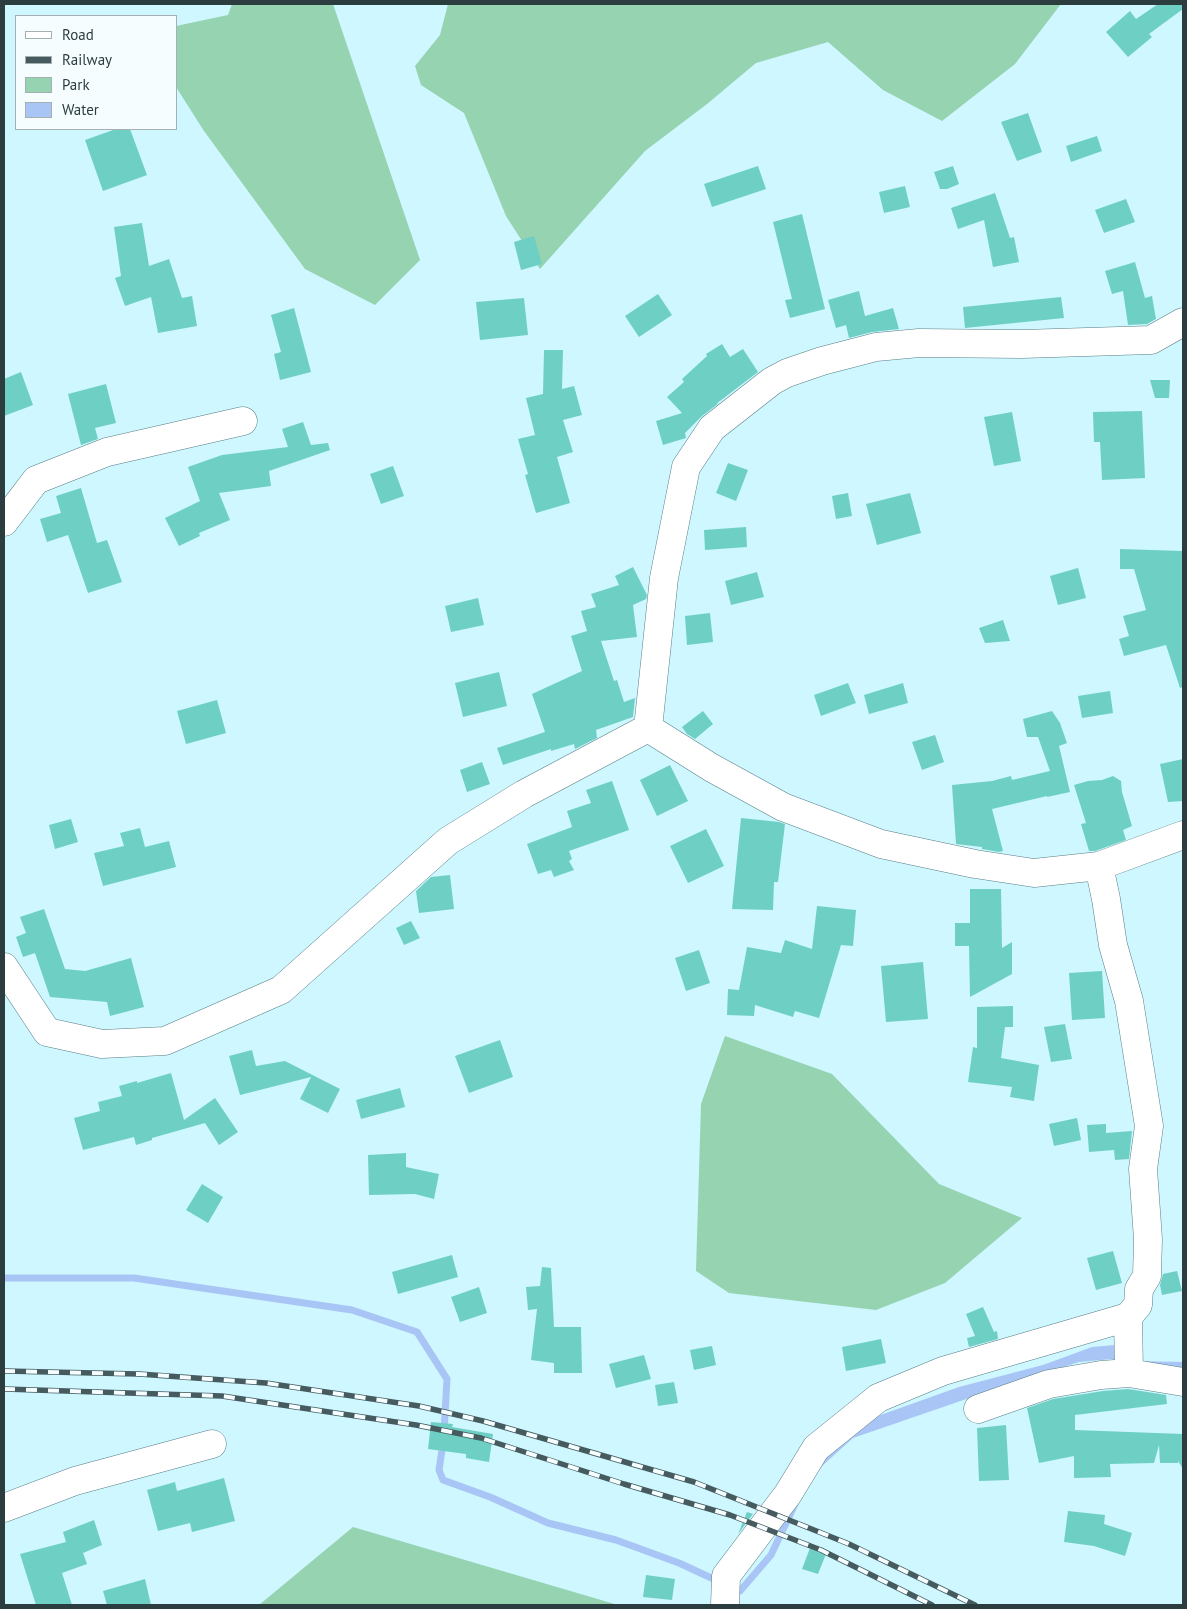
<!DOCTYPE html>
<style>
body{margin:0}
#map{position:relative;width:1187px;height:1609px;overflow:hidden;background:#cef7ff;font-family:"PT Sans",sans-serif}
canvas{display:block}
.frame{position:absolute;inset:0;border:5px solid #2c3d40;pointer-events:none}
.legend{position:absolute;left:15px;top:15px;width:162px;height:115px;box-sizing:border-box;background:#f5fdff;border:1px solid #a5b0b3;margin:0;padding:6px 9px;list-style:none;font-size:15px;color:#2c3d40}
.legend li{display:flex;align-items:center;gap:10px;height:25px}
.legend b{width:25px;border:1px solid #a5b0b3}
</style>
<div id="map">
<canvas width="1187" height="1609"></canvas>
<div class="frame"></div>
<ul class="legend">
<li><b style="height:6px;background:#fff"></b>Road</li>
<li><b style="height:6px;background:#465b5f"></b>Railway</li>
<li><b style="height:14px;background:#95d3b1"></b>Park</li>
<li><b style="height:14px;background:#a9c5f6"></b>Water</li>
</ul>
</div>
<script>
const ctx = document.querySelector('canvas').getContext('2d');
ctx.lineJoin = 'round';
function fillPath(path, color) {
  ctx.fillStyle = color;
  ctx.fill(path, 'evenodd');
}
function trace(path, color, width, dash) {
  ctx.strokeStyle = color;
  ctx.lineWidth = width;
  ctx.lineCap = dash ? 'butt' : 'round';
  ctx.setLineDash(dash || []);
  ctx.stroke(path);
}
fillPath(new Path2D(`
 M 232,4 L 333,4 L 420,260 L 375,305 L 305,269 L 204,131 L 176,87 L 176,26 L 228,15 Z
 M 448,4 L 1061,4 L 1015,64 L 942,121 L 883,90 L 828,42 L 756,63 L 707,104 L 645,151 L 540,269 L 506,216 L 464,113 L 421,85 L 415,66 L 440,35 Z
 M 725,1036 L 832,1074 L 939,1184 L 1022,1218 L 945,1283 L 876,1310 L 729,1293 L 696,1271 L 701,1104 Z
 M 353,1527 L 618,1605 L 259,1605 Z`), '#95d3b1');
fillPath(new Path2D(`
 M 1115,1345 L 1135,1361 L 1183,1362 L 1183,1376 L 1136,1370 L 1112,1359 L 1079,1362 L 1007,1385 L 853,1438 L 811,1476 L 846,1433 L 875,1417 L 959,1387 L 1043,1365 L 1092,1347 Z`), '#a9c5f6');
trace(new Path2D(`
 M 4,1278 L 134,1278 L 352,1310 L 417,1332 L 447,1379 L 444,1432
 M 443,1443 L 439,1470 L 443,1480 L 490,1497 L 548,1523 L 616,1540 L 679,1563 L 720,1582
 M 732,1587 L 740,1591 L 771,1555 L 795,1504`), '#a9c5f6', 7);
fillPath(new Path2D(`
 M 1158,4 L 1183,4 L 1183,9 L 1149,34 L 1152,37 L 1128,57 L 1106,32 L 1130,11 L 1136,19 Z
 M 1028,113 L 1042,152 L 1017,161 L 1001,122 Z
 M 116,129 L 130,129 L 147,175 L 103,191 L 85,140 Z
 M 1097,136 L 1102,151 L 1071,162 L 1066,146 Z
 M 758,166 L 766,189 L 712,207 L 704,184 Z
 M 953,166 L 959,184 L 947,189 L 940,189 L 934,172 Z
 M 905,186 L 910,207 L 884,213 L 879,192 Z
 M 995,193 L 1010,238 L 1014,237 L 1019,262 L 993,267 L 984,220 L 958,229 L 951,208 Z
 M 1126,199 L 1135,222 L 1104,233 L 1095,210 Z
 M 802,214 L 825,309 L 790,318 L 785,300 L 792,299 L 773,222 Z
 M 142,223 L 149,266 L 169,259 L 182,298 L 192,296 L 197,326 L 158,333 L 151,297 L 125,306 L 115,278 L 121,276 L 114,227 Z
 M 534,236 L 542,264 L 521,270 L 514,242 Z
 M 1135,262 L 1145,298 L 1152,296 L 1156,319 L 1147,324 L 1128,325 L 1123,291 L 1112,294 L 1105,271 Z
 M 859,291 L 865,316 L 893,308 L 899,329 L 872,332 L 849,338 L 846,325 L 836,328 L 828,300 Z
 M 658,294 L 672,315 L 639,337 L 625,316 Z
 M 1061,297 L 1064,318 L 965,328 L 963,307 Z
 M 524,298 L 528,335 L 480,340 L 476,302 Z
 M 294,308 L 311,372 L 280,380 L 274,354 L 281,352 L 271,315 Z
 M 722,344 L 730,357 L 743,349 L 758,372 L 716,404 L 719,403 L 702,416 L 685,433 L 686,438 L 663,445 L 656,421 L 682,413 L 667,397 L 684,382 L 682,379 L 707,356 L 706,354 Z
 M 544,350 L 563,350 L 562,389 L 574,386 L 582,415 L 563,420 L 573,452 L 557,457 L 570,503 L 536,513 L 525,475 L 528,474 L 518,439 L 535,435 L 526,398 L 543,394 Z
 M 21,372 L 33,405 L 4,416 L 4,379 Z
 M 1150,380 L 1170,380 L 1169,398 L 1155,398 Z
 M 106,384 L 116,423 L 95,428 L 98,439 L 81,445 L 68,394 Z
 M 1142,411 L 1145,478 L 1102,480 L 1100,442 L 1094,442 L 1093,412 Z
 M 1012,412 L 1021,461 L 994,466 L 984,417 Z
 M 303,422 L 311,445 L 328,443 L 330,450 L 269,471 L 271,486 L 219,493 L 230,520 L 199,533 L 200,536 L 179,546 L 165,518 L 200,501 L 188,467 L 222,455 L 288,447 L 282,429 Z
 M 728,463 L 748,470 L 736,501 L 716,493 Z
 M 393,466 L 404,496 L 381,504 L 370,474 Z
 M 81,488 L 97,543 L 107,540 L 122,582 L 88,593 L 68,535 L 47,542 L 40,519 L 61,513 L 56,496 Z
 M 848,493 L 852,516 L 836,519 L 832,496 Z
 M 910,493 L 921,533 L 877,545 L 866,504 Z
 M 746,527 L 747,547 L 705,550 L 704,530 Z
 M 1120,549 L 1183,551 L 1183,687 L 1180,688 L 1166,645 L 1124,656 L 1119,639 L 1129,636 L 1123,616 L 1146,610 L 1134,569 L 1120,569 Z
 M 633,567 L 647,595 L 646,599 L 633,605 L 637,637 L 601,641 L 614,681 L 617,680 L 624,702 L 635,698 L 633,717 L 596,730 L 597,738 L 575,749 L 574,744 L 551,751 L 551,749 L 503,765 L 497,748 L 545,732 L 532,694 L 582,671 L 571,636 L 587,631 L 581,611 L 596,607 L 591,594 L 619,585 L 615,576 Z
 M 1078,568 L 1086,598 L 1058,605 L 1050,576 Z
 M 757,572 L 764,597 L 731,605 L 725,581 Z
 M 478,598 L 484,625 L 451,632 L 445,606 Z
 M 710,613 L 713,642 L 687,645 L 685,616 Z
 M 1003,620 L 1010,641 L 985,643 L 979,628 Z
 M 499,672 L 507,706 L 463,717 L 455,683 Z
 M 848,683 L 856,703 L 821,716 L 814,695 Z
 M 903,683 L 908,703 L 869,714 L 864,695 Z
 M 1110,691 L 1113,713 L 1082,718 L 1078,696 Z
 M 217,700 L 226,733 L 186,744 L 177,711 Z
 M 703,711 L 713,724 L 695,739 L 687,734 L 682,727 Z
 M 1052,711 L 1060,723 L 1067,743 L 1059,746 L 1070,792 L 1047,797 L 1047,796 L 992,809 L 1003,851 L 999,852 L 982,849 L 982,847 L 956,844 L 952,785 L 992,781 L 1011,776 L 1012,780 L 1050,771 L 1038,737 L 1027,737 L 1023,719 Z
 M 935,735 L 944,762 L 922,770 L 912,742 Z
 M 1183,759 L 1183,801 L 1168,802 L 1160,764 Z
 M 482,762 L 490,784 L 467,792 L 460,770 Z
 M 670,765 L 688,801 L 657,816 L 640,780 Z
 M 1113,776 L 1121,781 L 1122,792 L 1132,826 L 1123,830 L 1126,840 L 1095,851 L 1089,851 L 1081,824 L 1086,823 L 1074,785 L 1088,781 L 1102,780 Z
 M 612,781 L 629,830 L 569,851 L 572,859 L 569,861 L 574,870 L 554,877 L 551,870 L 538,874 L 527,844 L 572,827 L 567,811 L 591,803 L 586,790 Z
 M 741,818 L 779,822 L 785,824 L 778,882 L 774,882 L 773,910 L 732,909 Z
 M 71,819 L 78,842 L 55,849 L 49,825 Z
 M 140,828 L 145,847 L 169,841 L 176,867 L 103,886 L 94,853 L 124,846 L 120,833 Z
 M 706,829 L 724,866 L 688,883 L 670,846 Z
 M 450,875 L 454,909 L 419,913 L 416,891 L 431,877 Z
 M 970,889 L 1001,889 L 1002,948 L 1012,942 L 1012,974 L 970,997 L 969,946 L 955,946 L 955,923 L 970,923 Z
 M 817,906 L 856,910 L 853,946 L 841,945 L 819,1018 L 795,1011 L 793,1017 L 755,1005 L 754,1016 L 727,1015 L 728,989 L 739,990 L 747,947 L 781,953 L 785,940 L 812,949 Z
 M 44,909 L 65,969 L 85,971 L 131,958 L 144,1007 L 110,1016 L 107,1002 L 50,997 L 35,953 L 23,957 L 16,937 L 26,933 L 20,917 Z
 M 411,921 L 420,938 L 404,945 L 396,928 Z
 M 699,950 L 710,983 L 686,991 L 675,958 Z
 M 923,962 L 928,1019 L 886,1022 L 881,966 Z
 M 1102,971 L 1105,1018 L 1072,1020 L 1069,973 Z
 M 1013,1006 L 1013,1027 L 1005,1027 L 1001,1058 L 1039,1065 L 1034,1101 L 1010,1097 L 1012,1087 L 968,1082 L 973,1047 L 977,1048 L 977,1007 Z
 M 1065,1024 L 1072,1059 L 1051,1062 L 1044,1027 Z
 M 500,1040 L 513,1077 L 469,1093 L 455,1056 Z
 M 252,1050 L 256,1066 L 285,1061 L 340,1089 L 328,1113 L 300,1099 L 311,1077 L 240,1095 L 229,1056 Z
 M 171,1073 L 184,1120 L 215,1098 L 238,1132 L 219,1145 L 205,1123 L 152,1138 L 152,1140 L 136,1145 L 134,1137 L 83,1150 L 74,1118 L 100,1111 L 98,1102 L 122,1096 L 119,1086 L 137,1081 L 137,1083 Z
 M 400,1088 L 405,1107 L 361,1119 L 356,1100 Z
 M 1077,1118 L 1081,1140 L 1054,1146 L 1049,1124 Z
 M 1106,1124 L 1106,1133 L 1132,1131 L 1129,1159 L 1115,1160 L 1114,1150 L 1089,1152 L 1087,1125 Z
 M 406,1153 L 406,1167 L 439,1174 L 434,1199 L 415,1194 L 369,1195 L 368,1155 Z
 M 202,1184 L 223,1197 L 208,1223 L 186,1210 Z
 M 1113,1251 L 1122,1283 L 1096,1290 L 1087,1258 Z
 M 452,1255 L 458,1277 L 398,1294 L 392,1272 Z
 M 542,1267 L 551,1268 L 554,1327 L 581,1327 L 582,1373 L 554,1373 L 554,1363 L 531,1360 L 537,1309 L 528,1310 L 526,1287 L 540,1286 Z
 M 1177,1271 L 1182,1291 L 1162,1295 L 1160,1285 L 1163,1274 Z
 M 479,1287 L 487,1313 L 460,1322 L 451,1297 Z
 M 983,1307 L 994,1332 L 997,1331 L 998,1339 L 969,1347 L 967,1338 L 975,1336 L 966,1314 Z
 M 881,1339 L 886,1363 L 846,1371 L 842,1347 Z
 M 712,1346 L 716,1365 L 694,1370 L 690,1350 Z
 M 644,1355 L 651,1379 L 616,1388 L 609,1364 Z
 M 674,1382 L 678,1403 L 658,1406 L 655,1385 Z
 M 1128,1389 L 1166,1395 L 1167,1404 L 1075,1415 L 1075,1430 L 1183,1434 L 1183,1469 L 1178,1461 L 1178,1463 L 1160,1463 L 1159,1445 L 1154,1463 L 1110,1464 L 1111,1477 L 1074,1478 L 1074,1456 L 1039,1463 L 1027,1408 L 1053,1399 L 1103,1391 Z
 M 431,1422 L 453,1424 L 452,1427 L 493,1434 L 489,1462 L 466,1458 L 466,1454 L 428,1449 Z
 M 1006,1425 L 1009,1480 L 979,1481 L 977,1428 Z
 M 224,1478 L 235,1521 L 192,1532 L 190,1523 L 158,1531 L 147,1490 L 175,1482 L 177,1491 Z
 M 1068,1511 L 1105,1515 L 1104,1524 L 1132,1533 L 1125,1556 L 1094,1546 L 1064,1542 Z
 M 747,1512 L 753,1514 L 738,1534 Z
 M 94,1520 L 102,1545 L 83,1553 L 87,1564 L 62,1573 L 72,1605 L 36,1605 L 20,1554 L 66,1542 L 63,1532 Z
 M 810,1548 L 826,1554 L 818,1574 L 802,1569 Z
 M 646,1575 L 675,1579 L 672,1600 L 643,1597 Z
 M 145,1579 L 151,1605 L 107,1605 L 103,1591 Z`), '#6ed0c4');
const minor = new Path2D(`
 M 4,522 L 36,480 L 107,452 L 243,421
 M 648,728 L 712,768 L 783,807 L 881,844 L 975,864 L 1034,873 L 1099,866 L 1183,835
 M 4,967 L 47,1032 L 102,1044 L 165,1041 L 281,990 L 448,841 L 524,794 L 648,728 L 664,578 L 686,467 L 712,428 L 772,381 L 787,373 L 822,361 L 876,347 L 919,343 L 1022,344 L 1151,340 L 1183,322
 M 1128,1317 L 1129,1373
 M 978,1409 L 1049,1384 L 1101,1375 L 1129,1373 L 1183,1382
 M 4,1508 L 75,1481 L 212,1444
 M 725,1605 L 726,1576 L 788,1494 L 816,1448 L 878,1398 L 943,1371 L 1128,1317 L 1138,1305 L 1139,1289 L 1147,1276 L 1148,1239 L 1143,1169 L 1149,1126 L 1129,1001 L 1113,945 L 1106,899 L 1099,866`);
trace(minor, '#587e85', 29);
trace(minor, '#fff', 28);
const rail = new Path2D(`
 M 4,1371 L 139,1374 L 266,1383 L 419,1406 L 483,1421 L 694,1482 L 849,1544 L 975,1605
 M 4,1389 L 222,1396 L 416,1425 L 481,1438 L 624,1484 L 730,1515 L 821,1550 L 932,1605`);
trace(rail, '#465b5f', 5.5);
trace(rail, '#f5fdff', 4, [11]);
</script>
